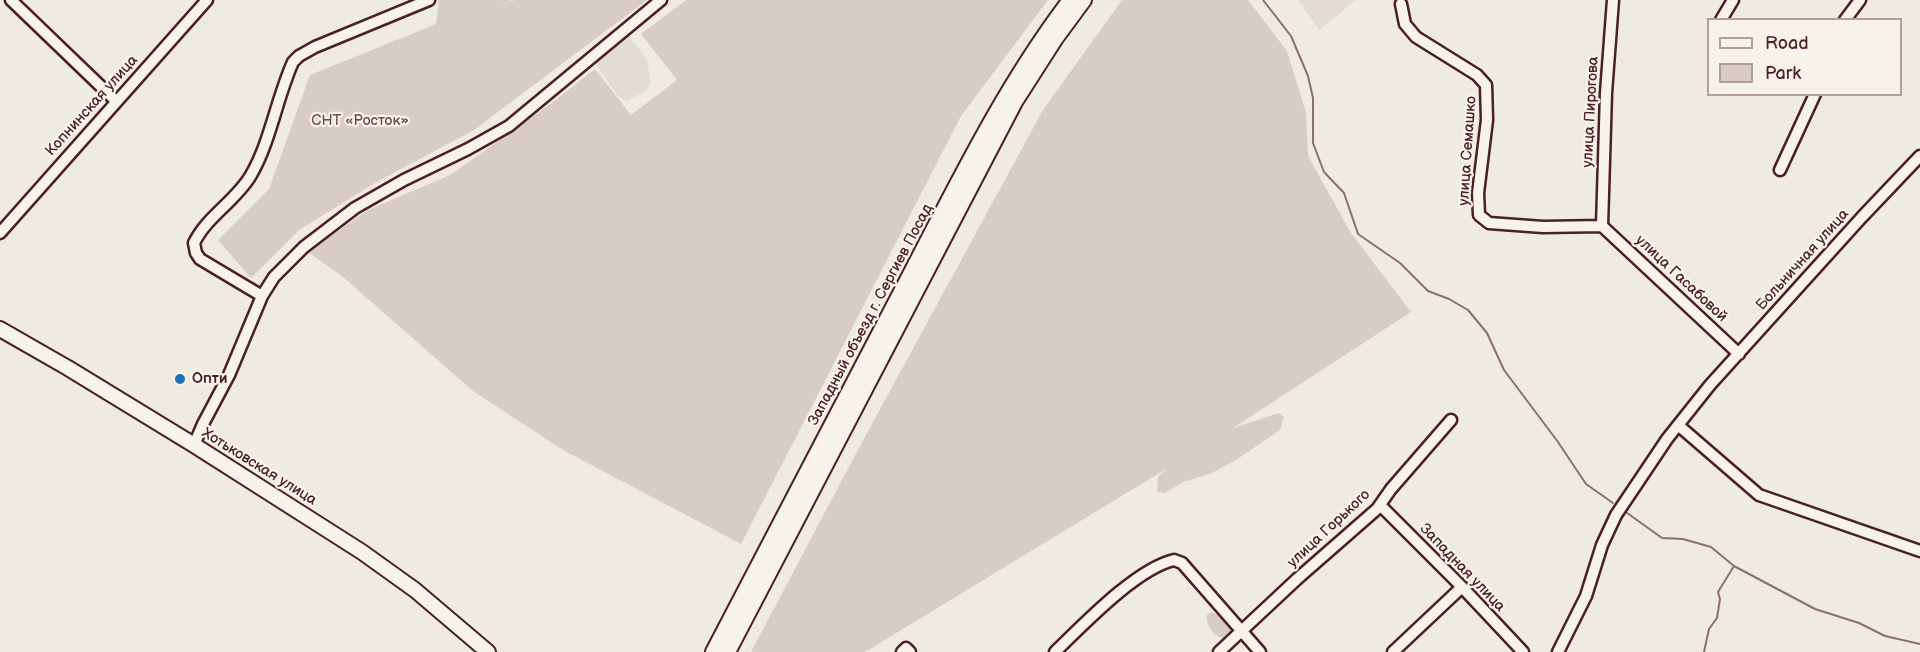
<!DOCTYPE html>
<meta charset="utf-8">
<style>
body{margin:0}
#map{position:relative;width:1920px;height:652px;overflow:hidden;background:#f0ebe0;font-family:"Balsamiq Sans",sans-serif}
canvas{display:block}
.legend{position:absolute;left:1707px;top:18px;width:195px;height:78px;box-sizing:border-box;background:#f7f3e8;border:2px solid #b29e9c;margin:0;padding:8px 10px;list-style:none;font-size:18px;color:#4a1f2b}
.legend li{display:flex;align-items:center;gap:12px;height:30px}
.legend b{width:30px;border:2px solid #b29e9c}
</style>
<div id="map">
<canvas width="1920" height="652"></canvas>
<ul class="legend">
<li><b style="height:8px;background:#f7f3e8"></b>Road</li>
<li><b style="height:16px;background:#d8cdc6"></b>Park</li>
</ul>
</div>
<script>
const ctx = document.querySelector('canvas').getContext('2d');
ctx.lineJoin = 'round';
function fillPath(path, color) {
  ctx.fillStyle = color;
  ctx.fill(path, 'evenodd');
}
function trace(path, color, width, dash) {
  ctx.strokeStyle = color;
  ctx.lineWidth = width;
  ctx.lineCap = dash ? 'butt' : 'round';
  ctx.setLineDash(dash || []);
  ctx.stroke(path);
}
function label(font, color, halo, rows, align = 'center') {
  ctx.font = font + ' "Balsamiq Sans",sans-serif';
  ctx.lineWidth = 4.5;
  ctx.setLineDash([]);
  ctx.textBaseline = 'middle';
  ctx.strokeStyle = halo;
  ctx.fillStyle = color;
  for (const [text, x, y, turn = 0] of rows) {
    ctx.save();
    ctx.translate(x, y);
    ctx.rotate((+turn || 0) * Math.PI / 180);
    ctx.textAlign = isNaN(turn) ? turn : align;
    if (halo) ctx.strokeText(text, 0, 0);
    ctx.fillText(text, 0, 0);
    ctx.restore();
  }
}
fillPath(new Path2D(`
 M 1298,0 L 1356,0 L 1319,30 Z
 M 628,34 L 647,60 L 651,83 L 646,91 L 627,101 L 618,96 L 594,62 Z`), '#e3dcd2');
fillPath(new Path2D(`
 M 439,0 L 512,0 L 497,5 L 515,0 L 647,0 L 474,130 L 375,183 L 299,230 L 251,278 L 218,240 L 269,189 L 310,75 L 436,24 Z
 M 686,0 L 1048,0 L 961,116 L 741,544 L 563,450 L 473,391 L 343,277 L 308,252 L 368,210 L 450,175 L 549,105 L 595,69 L 631,115 L 677,80 L 641,34 Z
 M 1122,0 L 1248,0 L 1287,51 L 1306,113 L 1308,156 L 1351,233 L 1411,312 L 1233,428 L 1279,413 L 1284,417 L 1280,430 L 1239,458 L 1212,473 L 1183,482 L 1165,493 L 1157,492 L 1158,477 L 1166,469 L 865,652 L 751,652 L 861,444 L 1043,110 Z
 M 1212,612 L 1222,617 L 1233,630 L 1230,635 L 1225,639 C 1214,637 1205,625 1207,614 Z`), '#d8cdc6');
trace(new Path2D(`
 M 1263,0 L 1291,36 L 1308,76 L 1313,98 L 1313,143 L 1324,172 L 1344,193 L 1358,234 L 1400,263 L 1428,291 L 1449,299 L 1468,310 L 1487,333 L 1504,370 L 1558,442 L 1586,484 L 1613,503
 M 1623,510 L 1662,538 L 1683,539 L 1711,547 L 1734,566 L 1815,609 L 1859,623 L 1885,636 L 1920,644
 M 1704,652 L 1709,629 L 1717,618 L 1720,599 L 1718,592 L 1734,566`), '#8b6f72', 2);
const minor = new Path2D(`
 M 11,0 L 116,101
 M 1401,4 L 1405,24 L 1416,37 L 1477,75 L 1486,85 L 1487,120 L 1478,193 L 1479,215 L 1489,223 L 1543,227 L 1602,226
 M 1721,20 L 1733,0
 M 1845,20 L 1860,0
 M 1780,170 L 1815,94
 M 1602,226 L 1606,93 L 1613,0
 M 1602,226 L 1739,354
 M 0,233 L 207,0
 M 262,296 L 200,259 L 196,253 L 194,243 C 207,216 236,201 251,175 C 270,143 277,97 293,62 L 299,56 L 315,47 L 429,0
 M 1678,425 L 1759,495 L 1920,551
 M 194,445 L 203,424 L 229,375 L 262,296 L 274,277 L 304,247 L 355,208 L 404,180 L 468,149 L 509,126 L 661,0
 M 1380,505 L 1462,587 L 1523,652
 M 902,652 L 906,648 L 910,652
 M 1055,652 C 1084,624 1136,569 1174,560 L 1182,563 L 1260,652
 M 1219,652 L 1297,579 L 1377,509 L 1391,489 L 1451,420
 M 1393,652 L 1462,587
 M 1558,652 L 1586,596 L 1602,545 L 1616,515 L 1667,439 L 1710,385 L 1862,217 L 1920,156`);
const major = new Path2D(`
 M 0,329 L 68,368 L 194,445 L 362,552 L 415,590 L 488,652
 M 713,652 C 777,530 840,408 904,286 C 955,188 1003,88 1070,0
 M 728,652 L 1015,102 L 1056,38 L 1084,0`);
trace(minor, '#4a1f2b', 15);
trace(major, '#4a1f2b', 18);
trace(minor, '#f7f3e8', 10);
trace(major, '#f7f3e8', 14);
for (const [x, y, r, color] of [
 [180,379,6,"#1f6fb2"]
]) {
  const dot = new Path2D();
  dot.arc(x, y, r, 0, 2 * Math.PI);
  ctx.fillStyle = color;
  ctx.fill(dot);
  trace(dot, '#f7f3e8', 2);
}
label('15px', '#4a1f2b', '#f7f3e8', [
 ["Копнинская улица",92,106,-48],
 ["улица Пирогова",1591,112,-87],
 ["улица Семашко",1468,151,-86],
 ["Больничная улица",1803,260,-48],
 ["улица Гасабовой",1681,279,43],
 ["Западный объезд г. Сергиев Посад",871,315,-62],
 ["Хотьковская улица",259,467,32],
 ["улица Горького",1329,529,-43],
 ["Западная улица",1462,568,46]
]);
label('15px', '#6e4a52', '#f7f3e8', [
 ["СНТ «Росток»",360,121]
]);
label('bold 15px', '#4a1f2b', '#f7f3e8', [
 ["Опти",192,379]
], 'left');
</script>
